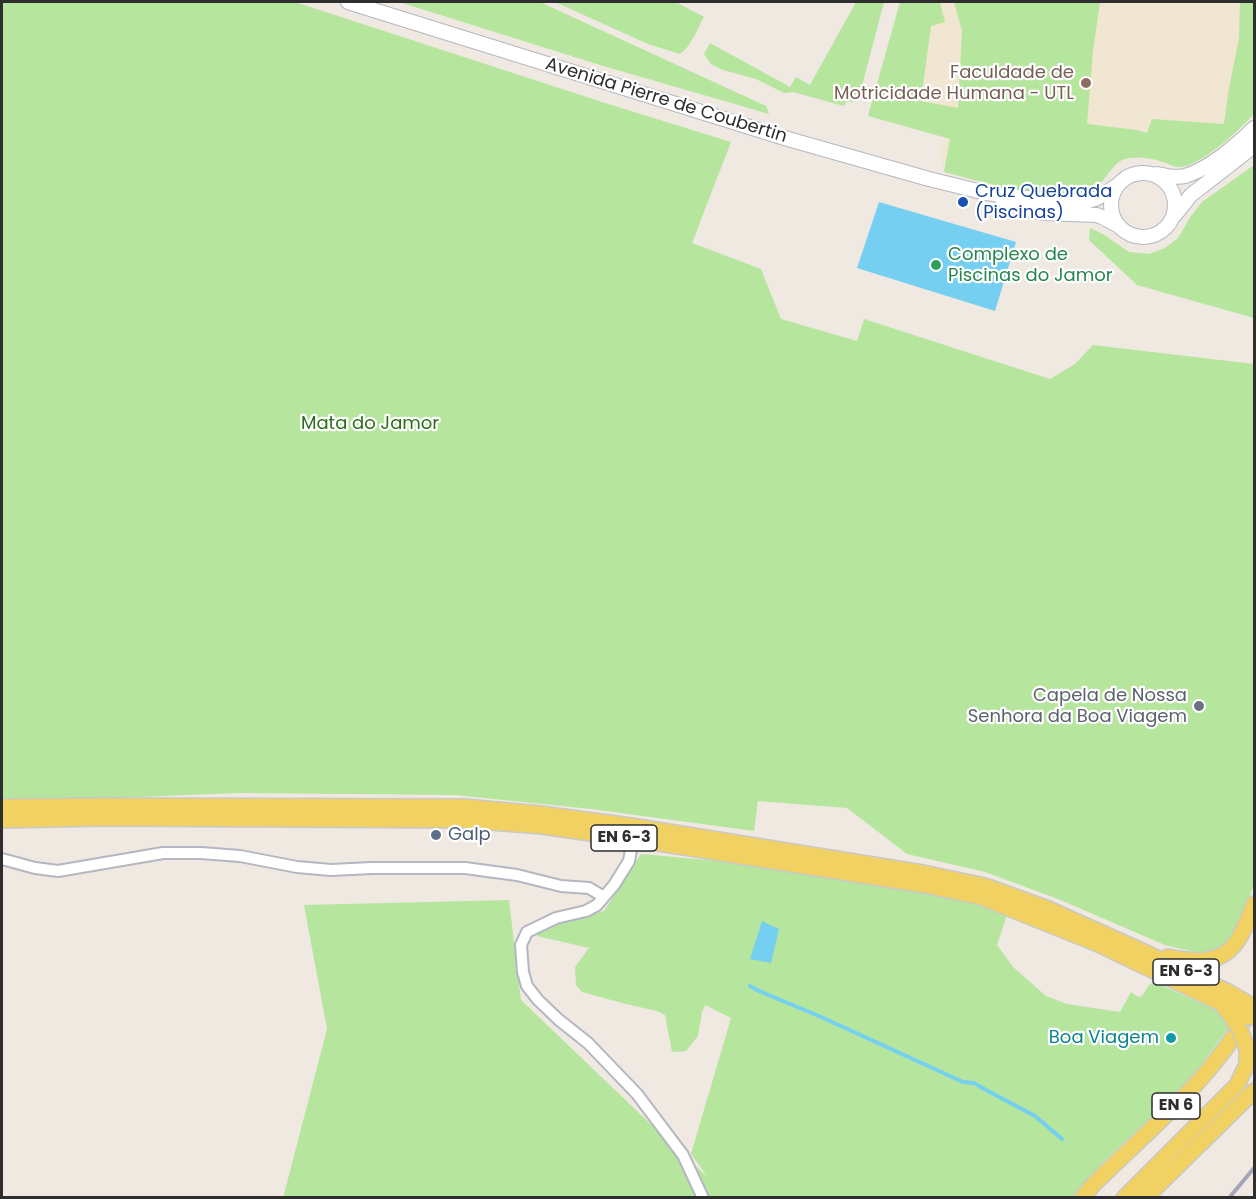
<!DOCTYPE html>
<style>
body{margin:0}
#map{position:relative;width:1256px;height:1199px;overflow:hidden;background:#efe9e1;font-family:Poppins,sans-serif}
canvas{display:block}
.frame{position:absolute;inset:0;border:3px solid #2e2e2e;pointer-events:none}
</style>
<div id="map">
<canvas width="1256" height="1199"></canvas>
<div class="frame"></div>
</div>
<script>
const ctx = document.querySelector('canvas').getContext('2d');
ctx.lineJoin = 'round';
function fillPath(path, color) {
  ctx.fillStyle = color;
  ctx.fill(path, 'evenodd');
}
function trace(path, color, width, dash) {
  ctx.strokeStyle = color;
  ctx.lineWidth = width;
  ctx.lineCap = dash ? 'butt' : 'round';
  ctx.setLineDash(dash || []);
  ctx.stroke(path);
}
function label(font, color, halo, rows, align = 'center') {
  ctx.font = font + ' Poppins,sans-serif';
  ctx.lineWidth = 4.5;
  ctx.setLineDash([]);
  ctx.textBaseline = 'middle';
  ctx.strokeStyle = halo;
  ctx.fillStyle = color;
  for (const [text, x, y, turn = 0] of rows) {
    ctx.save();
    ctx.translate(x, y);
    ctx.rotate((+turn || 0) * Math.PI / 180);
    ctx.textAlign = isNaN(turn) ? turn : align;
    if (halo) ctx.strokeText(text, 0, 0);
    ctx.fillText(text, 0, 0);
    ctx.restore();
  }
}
fillPath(new Path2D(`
 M 929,2 L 1254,2 L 1254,114 L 1226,142 L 1193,163 L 1177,167 L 1160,160 L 1141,157 L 1122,160 L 1112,169 L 1096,187 L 1078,194 L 1053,194 L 1005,187 L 942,166 L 942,158 L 940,154 L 947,135 L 916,104 Z`), '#f0e6d1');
fillPath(new Path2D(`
 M 2,2 L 295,2 L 602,102 L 731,142 L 692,243 L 761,269 L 781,319 L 857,341 L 864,319 L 1050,379 L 1075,364 L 1093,345 L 1254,364 L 1254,884 L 1238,930 L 1229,942 L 1218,949 L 1198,953 L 1165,945 L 1058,899 L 985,872 L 907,854 L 847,808 L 758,801 L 754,831 L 591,809 L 455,795 L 239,793 L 114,798 L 2,799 Z
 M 399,2 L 540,2 L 766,106 L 769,114 L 600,65 Z
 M 555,2 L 676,2 L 704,17 C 697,29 691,47 680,54 L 648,44 Z
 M 856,2 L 884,2 L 858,101 L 846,102 L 844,106 L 793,92 L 784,93 L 756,79 L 723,70 L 711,64 L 704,54 L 710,43 L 790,87 L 796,77 L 810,85 Z
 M 900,2 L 940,2 L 945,22 L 931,26 L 921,101 L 958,108 L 962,31 L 954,2 L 1100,2 L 1093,51 L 1087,124 L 1137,130 L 1147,133 L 1152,119 L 1224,124 L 1229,88 L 1239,38 L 1240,2 L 1254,2 L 1254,114 C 1240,129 1199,169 1176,167 C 1172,166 1167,163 1163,162 C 1153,158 1132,155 1122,160 C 1110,166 1105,183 1093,189 C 1054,206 985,182 944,172 L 950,139 L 868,116 Z
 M 1254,165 L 1254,318 L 1137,285 L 1089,240 L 1090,228 L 1103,234 L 1129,252 L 1149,254 L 1165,248 L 1178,238 L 1191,216 L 1202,202 Z
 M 641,854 L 740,863 L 801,873 L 958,899 L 1007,915 L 997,945 L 1013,967 L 1046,996 L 1067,1004 L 1120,1012 L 1131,992 L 1138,997 L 1142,996 L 1149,985 L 1154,982 L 1214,1009 L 1224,1018 L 1230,1026 L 1194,1075 L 1170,1100 L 1104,1161 L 1074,1197 L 283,1198 L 327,1029 L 304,905 L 509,900 L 521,1000 L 683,1155 L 707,1176 L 691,1154 L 731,1018 L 705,1005 L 702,1012 L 698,1036 L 686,1051 L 672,1052 L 665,1015 L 657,1011 L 626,1004 L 582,992 L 576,985 L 575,967 L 589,948 L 537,936 L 543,927 L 604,911 Z`), '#b6e59e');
fillPath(new Path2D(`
 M 879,202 L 1016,242 L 995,311 L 857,268 Z
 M 762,921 L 779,929 L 771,963 L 750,959 Z`), '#75cff0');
trace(new Path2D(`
 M 750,986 L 759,991 L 819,1016 L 963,1082 L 974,1083 L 986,1090 L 1035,1116 L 1062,1139`), '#75cff0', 4);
const street = new Path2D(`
 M 633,839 L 629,861 L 614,885 L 597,905 L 586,911 L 556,918 L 527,932 L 521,945 L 523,972 L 527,986 L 538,1000 L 559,1020 L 588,1043 L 637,1094 L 683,1155 L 703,1198
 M 2,859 L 35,868 L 58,871 L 163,853 L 201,853 L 240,856 L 297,867 L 331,870 L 372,868 L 465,868 L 517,875 L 561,886 L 589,888 L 604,897`);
const secondary = new Path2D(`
 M 348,2 L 788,139 L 929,179 L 986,193 L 1052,201 L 1084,202 L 1095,199 L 1103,195 L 1119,184
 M1111 205a32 32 0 1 1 64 0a32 32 0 1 1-64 0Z
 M 1157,174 C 1166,176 1176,178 1185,176 C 1209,169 1237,145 1254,128
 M 1002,199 L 1028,210 L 1045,213 L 1097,215 L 1102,217 L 1119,226
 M 1175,215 L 1191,195 L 1254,146`);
const primary = new Path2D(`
 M 2,807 L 103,806 L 465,807 L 541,814 L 631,826 L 923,873 L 985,886 L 1046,908 L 1144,952 L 1228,992
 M 2,820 L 104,818 L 466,820 L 542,826 L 633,839 L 925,885 L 981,897 L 1098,944 L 1221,1003
 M 1168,957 C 1224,968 1236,954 1254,904
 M 1082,1198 L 1093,1185 C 1146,1132 1206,1085 1245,1019
 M 1124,1198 L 1237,1085 L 1247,1064 L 1247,1050
 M 1145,1198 L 1254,1091`);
trace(street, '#b4b7c1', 14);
trace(secondary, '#b4b7c1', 16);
trace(primary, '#c9c9c9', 18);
trace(street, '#fff', 10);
trace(secondary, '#fff', 14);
trace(primary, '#f2d163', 15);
trace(new Path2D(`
 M 1229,1198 L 1254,1168`), '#a3a6b8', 4);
const primaryBridge = new Path2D(`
 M 1228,992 L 1247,1003 L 1254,1009
 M 1221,1003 C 1234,1020 1242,1029 1247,1050
 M 1228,1008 L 1240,1016 L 1254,1017`);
trace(primaryBridge, '#c9c9c9', 18, []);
trace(primaryBridge, '#f2d163', 15);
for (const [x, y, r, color] of [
 [1086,83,6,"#8d6e63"],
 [963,202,6,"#1a4fb4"],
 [936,265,6,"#2e9e5b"],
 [1199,706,6,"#6b7280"],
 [436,835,6,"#5c6f8a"],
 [1171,1038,6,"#0f9aa8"]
]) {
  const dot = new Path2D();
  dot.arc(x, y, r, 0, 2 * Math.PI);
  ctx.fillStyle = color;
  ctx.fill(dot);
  trace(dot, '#fff', 2);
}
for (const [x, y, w] of [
 [624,838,66],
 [1186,972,66],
 [1176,1106,48]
]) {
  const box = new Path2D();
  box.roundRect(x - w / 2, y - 13, w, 26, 4.5);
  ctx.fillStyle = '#fff';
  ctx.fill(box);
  trace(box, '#2e2e2e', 1.5);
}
label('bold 16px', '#2e2e2e', null, [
 ["EN 6-3",624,838],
 ["EN 6-3",1186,972],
 ["EN 6",1176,1106]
]);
label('18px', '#785e54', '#fff', [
 ["Faculdade de",1074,73],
 ["Motricidade Humana - UTL",1074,94]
], 'right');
label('18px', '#2e2e2e', '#fff', [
 ["Avenida Pierre de Coubertin",666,101,17]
]);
label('18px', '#164399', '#fff', [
 ["Cruz Quebrada",975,192],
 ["(Piscinas)",975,213]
], 'left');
label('18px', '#27864d', '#fff', [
 ["Complexo de",948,255],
 ["Piscinas do Jamor",948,276]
], 'left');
label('18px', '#2c6e1b', '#fff', [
 ["Mata do Jamor",370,424]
]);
label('18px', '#5b616d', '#fff', [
 ["Capela de Nossa",1187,696],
 ["Senhora da Boa Viagem",1187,717]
], 'right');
label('18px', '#4e5e75', '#fff', [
 ["Galp",448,835]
], 'left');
label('18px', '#0d838f', '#fff', [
 ["Boa Viagem",1159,1038]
], 'right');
</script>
